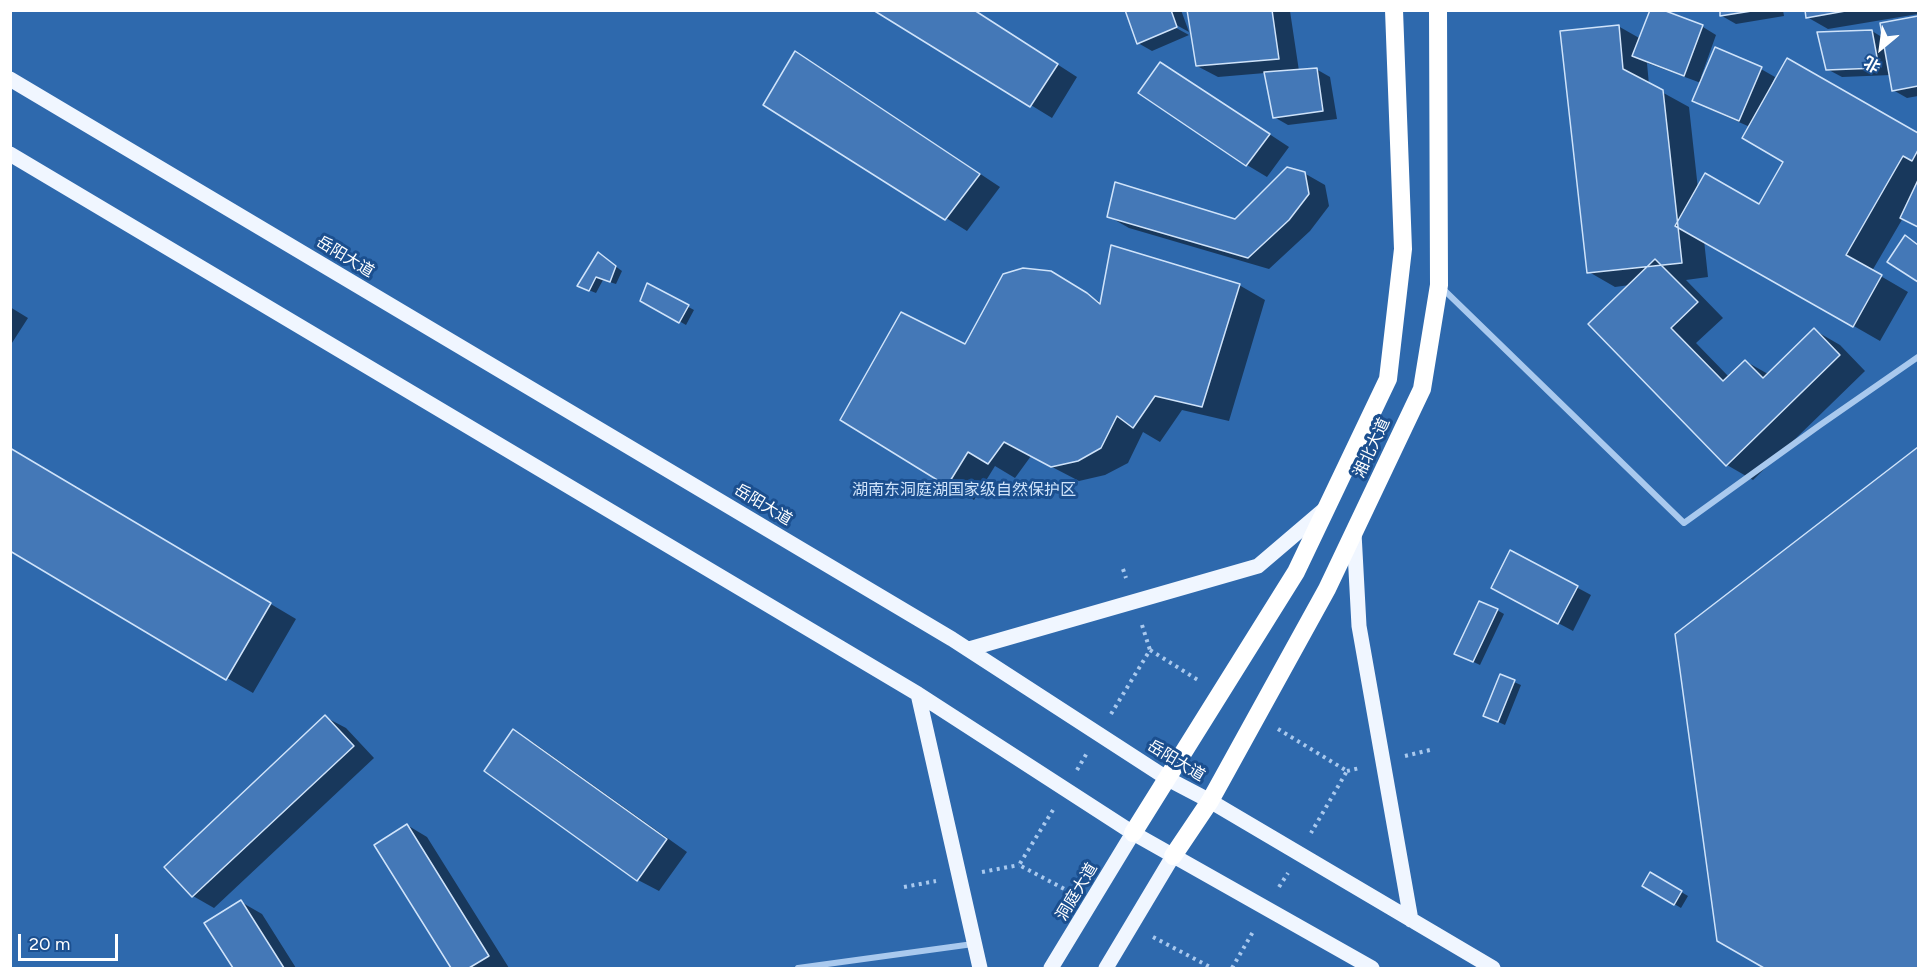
<!DOCTYPE html>
<meta charset="utf-8">
<style>
body{margin:0}
#map{position:relative;width:1929px;height:979px;overflow:hidden;background:#1b4f8f;font-family:Figtree,"Noto Sans SC",sans-serif}
canvas{display:block}
.frame{position:absolute;inset:0;border:12px solid #fff;pointer-events:none}
.north{position:absolute;left:1851px;top:18px;width:60px;height:60px;-webkit-text-stroke:4px #1b4f8f;paint-order:stroke;rotate:209deg;font-size:16px;font-weight:700;line-height:24px;text-align:center;color:#fff}
.north::after{content:'';display:block;margin:auto;width:21px;height:27px;background:#fff;clip-path:polygon(50% 0,100% 100%,50% 72%,0 100%)}
.scale{position:absolute;left:18px;top:934px;width:100px;height:27px;box-sizing:border-box;border:3px solid #fff;border-top:0;padding-left:8px;font-size:18px;line-height:21px;white-space:nowrap;color:#fff;-webkit-text-stroke:4px #1b4f8f;paint-order:stroke}
</style>
<div id="map">
<canvas width="1929" height="979"></canvas>
<div class="frame"></div>
<div class="north">北</div>
<div class="scale">20 m</div>
</div>
<script>
const ctx = document.querySelector('canvas').getContext('2d');
ctx.lineJoin = 'round';
function fillPath(path, color) {
  ctx.fillStyle = color;
  ctx.fill(path, 'evenodd');
}
function trace(path, color, width, dash) {
  ctx.strokeStyle = color;
  ctx.lineWidth = width;
  ctx.lineCap = dash ? 'butt' : 'round';
  ctx.setLineDash(dash || []);
  ctx.stroke(path);
}
function label(font, color, halo, rows, align = 'center') {
  ctx.font = font + ' Figtree,"Noto Sans SC",sans-serif';
  ctx.lineWidth = 6;
  ctx.setLineDash([]);
  ctx.textBaseline = 'middle';
  ctx.strokeStyle = halo;
  ctx.fillStyle = color;
  for (const [text, x, y, turn = 0] of rows) {
    ctx.save();
    ctx.translate(x, y);
    ctx.rotate((+turn || 0) * Math.PI / 180);
    ctx.textAlign = isNaN(turn) ? turn : align;
    if (halo) ctx.strokeText(text, 0, 0);
    ctx.fillText(text, 0, 0);
    ctx.restore();
  }
}
fillPath(new Path2D(`
 M 10,11 L 1918,11 L 1918,968 L 11,968 Z`), '#2e69ad');
fillPath(new Path2D(`
 M 876,10 L 973,10 L 1077,77 L 1052,118 Z
 M 1126,10 L 1181,10 L 1189,32 L 1171,22 L 1169,24 L 1189,35 L 1152,51 L 1138,43 Z
 M 1188,10 L 1290,11 L 1299,71 L 1316,69 L 1330,77 L 1337,119 L 1288,125 L 1274,117 L 1265,73 L 1218,77 L 1197,66 Z
 M 1659,10 L 1703,27 L 1716,35 L 1701,77 L 1761,69 L 1775,77 L 1771,86 L 1773,87 L 1788,60 L 1918,134 L 1918,227 L 1903,218 L 1872,271 L 1908,292 L 1880,341 L 1704,240 L 1708,277 L 1686,280 L 1723,318 L 1696,343 L 1729,377 L 1745,361 L 1768,374 L 1814,330 L 1840,345 L 1865,371 L 1753,480 L 1727,465 L 1630,285 L 1615,287 L 1589,272 L 1618,26 L 1641,39 ZM 1647,63 L 1701,83 L 1694,100 L 1707,108 L 1750,127 L 1785,161 L 1760,206 L 1698,189 L 1689,107 L 1649,85 Z
 M 1721,10 L 1783,10 L 1784,16 L 1736,24 L 1722,16 Z
 M 1806,10 L 1918,10 L 1918,14 L 1828,29 L 1807,17 Z
 M 1918,18 L 1918,96 L 1907,98 L 1893,90 L 1891,75 L 1842,77 L 1827,69 L 1872,31 L 1885,39 L 1882,24 Z
 M 816,65 L 1000,187 L 967,231 L 765,105 Z
 M 1181,76 L 1289,147 L 1267,177 L 1247,165 Z
 M 1304,173 L 1325,185 L 1329,206 L 1310,231 L 1269,269 L 1129,228 L 1108,216 L 1235,221 Z
 M 604,258 L 622,271 L 616,284 L 603,280 L 596,293 L 586,289 Z
 M 648,285 L 694,310 L 686,325 L 642,300 Z
 M 1239,285 L 1265,300 L 1229,421 L 1182,410 L 1160,442 L 1143,432 L 1128,463 L 1105,475 L 1079,481 L 1031,456 L 1015,478 L 995,466 L 974,500 L 842,419 L 966,346 L 1078,288 L 1101,303 Z
 M 10,307 L 28,318 L 10,346 Z
 M 10,449 L 296,619 L 253,693 L 227,678 Z
 M 1918,449 L 1918,968 L 1767,968 L 1719,940 L 1677,635 Z
 M 1511,552 L 1591,595 L 1573,631 L 1506,595 Z
 M 1497,610 L 1504,614 L 1480,665 L 1463,657 Z
 M 1514,682 L 1521,685 L 1505,725 L 1492,719 Z
 M 325,717 L 346,728 L 374,758 L 214,908 L 193,896 L 166,867 Z
 M 514,731 L 534,743 L 687,852 L 659,891 L 638,880 L 486,770 Z
 M 407,825 L 427,837 L 509,968 L 453,968 L 376,845 Z
 M 1651,874 L 1688,896 L 1681,908 L 1644,886 Z
 M 241,902 L 262,914 L 296,968 L 234,968 L 206,923 Z`), '#0007');
const building = new Path2D(`
 M 873,10 L 974,10 L 1058,64 L 1030,107 Z
 M 1125,10 L 1171,10 L 1177,27 L 1137,44 Z
 M 1187,10 L 1272,10 L 1279,59 L 1196,66 Z
 M 1650,10 L 1663,10 L 1703,25 L 1684,76 L 1632,56 Z
 M 1720,10 L 1758,10 L 1720,16 Z
 M 1805,10 L 1851,10 L 1806,18 Z
 M 1918,16 L 1918,86 L 1892,91 L 1880,23 Z
 M 1619,25 L 1623,69 L 1663,90 L 1682,263 L 1587,273 L 1560,31 Z
 M 1872,30 L 1879,68 L 1826,70 L 1817,32 Z
 M 1715,47 L 1762,67 L 1739,121 L 1692,101 Z
 M 795,51 L 980,174 L 945,220 L 763,105 Z
 M 1787,58 L 1918,133 L 1918,150 L 1912,161 L 1903,156 L 1846,255 L 1882,275 L 1853,327 L 1675,226 L 1705,173 L 1759,204 L 1783,162 L 1742,138 Z
 M 1160,62 L 1270,134 L 1246,166 L 1138,93 Z
 M 1317,68 L 1323,111 L 1273,118 L 1264,72 Z
 M 1287,167 L 1305,172 L 1309,194 L 1289,220 L 1248,258 L 1107,217 L 1115,182 L 1235,219 Z
 M 1918,180 L 1918,227 L 1900,218 Z
 M 1905,235 L 1918,245 L 1918,282 L 1887,262 Z
 M 1111,245 L 1240,284 L 1202,407 L 1155,396 L 1133,428 L 1117,416 L 1101,448 L 1078,461 L 1051,467 L 1004,442 L 988,464 L 968,452 L 947,486 L 840,420 L 901,312 L 965,344 L 1003,274 L 1023,268 L 1051,271 L 1087,293 L 1100,304 Z
 M 598,252 L 616,266 L 610,282 L 596,277 L 589,291 L 577,286 Z
 M 1655,259 L 1698,302 L 1671,328 L 1723,381 L 1745,360 L 1763,378 L 1814,328 L 1840,355 L 1726,466 L 1588,324 Z
 M 647,283 L 689,305 L 679,323 L 640,301 Z
 M 1918,447 L 1918,968 L 1764,968 L 1717,941 L 1675,634 Z
 M 10,448 L 271,603 L 226,680 L 10,551 Z
 M 1510,550 L 1578,586 L 1558,624 L 1491,588 Z
 M 1479,601 L 1498,609 L 1473,662 L 1454,654 Z
 M 1500,674 L 1515,680 L 1498,722 L 1483,716 Z
 M 325,715 L 354,746 L 192,897 L 164,867 Z
 M 513,729 L 667,839 L 637,881 L 484,771 Z
 M 407,824 L 489,956 L 469,968 L 451,968 L 374,845 Z
 M 1650,872 L 1682,891 L 1674,905 L 1642,886 Z
 M 241,900 L 284,968 L 233,968 L 204,923 Z`);
fillPath(building, '#4478b7');
trace(building, '#cfe3fa', 1.5);
trace(new Path2D(`
 M 1123,569 L 1126,578
 M 1142,625 L 1150,650
 M 1111,714 L 1150,650 L 1198,680
 M 1278,729 L 1347,771 L 1311,833
 M 1405,756 L 1434,749
 M 1077,770 L 1087,753
 M 1347,771 L 1360,768
 M 1053,810 L 1019,865 L 1070,892
 M 982,872 L 1019,865
 M 904,887 L 936,881
 M 1279,887 L 1288,873
 M 1153,937 L 1212,968
 M 1232,968 L 1254,930`), '#a9c9ee', 4, [3, 4.5]);
trace(new Path2D(`
 M 1442,288 L 1684,523 L 1820,425 L 1918,357
 M 798,968 L 973,944`), '#a9c9ee', 6);
trace(new Path2D(`
 M 10,79 L 952,639 L 1168,779 L 1210,801 L 1493,968
 M 10,154 L 918,694 L 1133,833 L 1372,968
 M 1354,533 L 1359,626 L 1411,920
 M 969,649 L 1258,566 L 1326,508
 M 918,694 L 980,968
 M 1051,968 L 1133,833
 M 1106,968 L 1173,856`), '#f0f6ff', 15);
trace(new Path2D(`
 M 1133,833 L 1296,572 L 1388,379 L 1403,249 L 1394,10
 M 1173,856 L 1210,801 L 1327,589 L 1422,389 L 1439,285 L 1438,10`), '#fff', 18);
label('16px', '#fff', '#1b4f8f', [
 ["岳阳大道",345,257,31],
 ["湘北大道",1372,448,-65],
 ["岳阳大道",763,505,31],
 ["岳阳大道",1176,761,31],
 ["洞庭大道",1077,892,-59]
]);
label('16px', '#cfe3fa', '#1b4f8f', [
 ["湖南东洞庭湖国家级自然保护区",964,490]
]);
</script>
